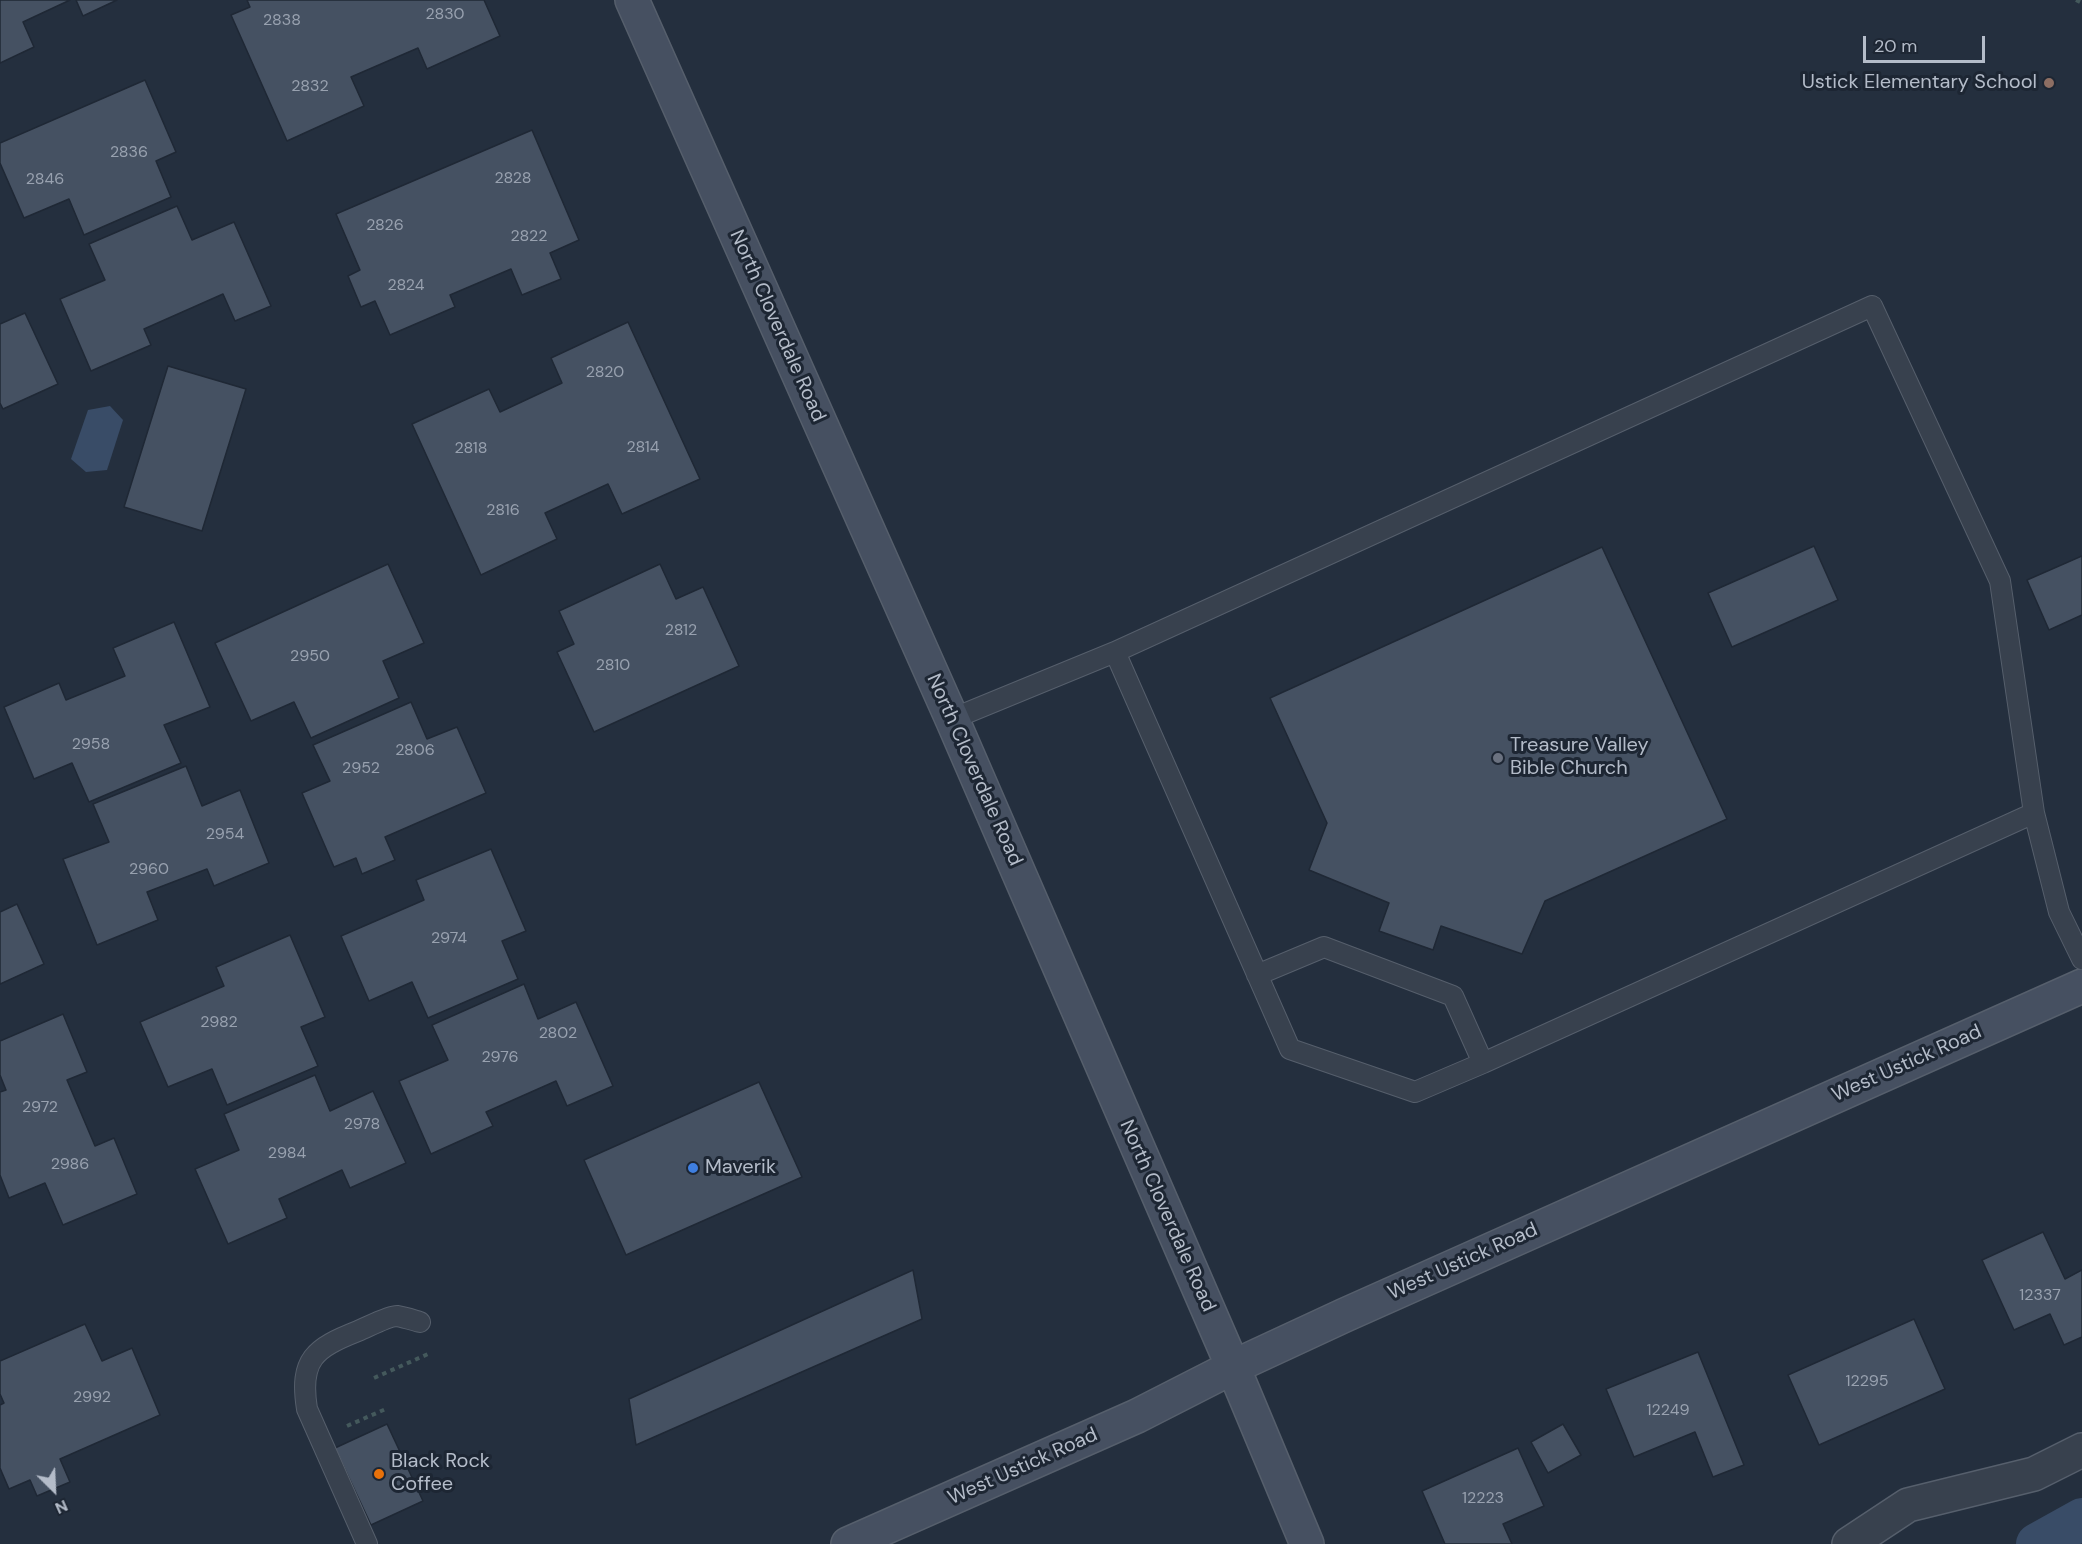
<!DOCTYPE html>
<style>
body{margin:0}
#map{position:relative;width:2082px;height:1544px;overflow:hidden;background:#242f3e;font-family:"DM Sans",sans-serif}
canvas{display:block}
.north{position:absolute;left:24px;top:1460px;width:60px;height:60px;-webkit-text-stroke:4px #1d2633;paint-order:stroke;rotate:156deg;font-size:16px;font-weight:700;line-height:24px;text-align:center;color:#b4bcc9}
.north::after{content:'';display:block;margin:auto;width:21px;height:27px;background:#b4bcc9;clip-path:polygon(50% 0,100% 100%,50% 72%,0 100%)}
.scale{position:absolute;left:1863px;top:36px;width:122px;height:27px;box-sizing:border-box;border:3px solid #b4bcc9;border-top:0;padding-left:8px;font-size:18px;line-height:21px;white-space:nowrap;color:#b4bcc9;-webkit-text-stroke:4px #1d2633;paint-order:stroke}
</style>
<div id="map">
<canvas width="2082" height="1544"></canvas>
<div class="north">N</div>
<div class="scale">20 m</div>
</div>
<script>
const ctx = document.querySelector('canvas').getContext('2d');
ctx.lineJoin = 'round';
function fillPath(path, color) {
  ctx.fillStyle = color;
  ctx.fill(path, 'evenodd');
}
function trace(path, color, width, dash) {
  ctx.strokeStyle = color;
  ctx.lineWidth = width;
  ctx.lineCap = dash ? 'butt' : 'round';
  ctx.setLineDash(dash || []);
  ctx.stroke(path);
}
function label(font, color, halo, rows, align = 'center') {
  ctx.font = font + ' "DM Sans",sans-serif';
  ctx.lineWidth = 6;
  ctx.setLineDash([]);
  ctx.textBaseline = 'middle';
  ctx.strokeStyle = halo;
  ctx.fillStyle = color;
  for (const [text, x, y, turn = 0] of rows) {
    ctx.save();
    ctx.translate(x, y);
    ctx.rotate((+turn || 0) * Math.PI / 180);
    ctx.textAlign = isNaN(turn) ? turn : align;
    if (halo) ctx.strokeText(text, 0, 0);
    ctx.fillText(text, 0, 0);
    ctx.restore();
  }
}
fillPath(new Path2D(`
 M 110,406 L 123,420 L 107,470 L 86,472 L 71,459 L 88,410 Z`), '#394c67');
trace(new Path2D(`
 M 2037,1544 L 2082,1519`), '#394c67', 42);
const building = new Path2D(`
 M 0,0 L 70,0 L 23,22 L 34,47 L 0,63 Z
 M 76,0 L 117,0 L 83,16 Z
 M 247,0 L 484,0 L 500,36 L 427,69 L 418,48 L 351,77 L 364,106 L 287,141 L 231,15 L 250,7 Z
 M 145,80 L 176,152 L 156,161 L 171,197 L 84,235 L 69,199 L 24,218 L 0,163 L 0,143 Z
 M 532,130 L 579,240 L 550,253 L 561,279 L 522,295 L 511,269 L 450,295 L 455,307 L 390,335 L 375,301 L 361,307 L 348,276 L 360,270 L 336,214 Z
 M 177,206 L 192,240 L 234,222 L 271,306 L 235,321 L 223,294 L 144,329 L 151,345 L 91,371 L 60,299 L 105,280 L 89,244 Z
 M 25,313 L 58,384 L 3,409 L 0,403 L 0,324 Z
 M 628,322 L 700,479 L 622,514 L 608,484 L 545,513 L 557,539 L 481,575 L 412,424 L 489,389 L 500,412 L 562,383 L 551,358 Z
 M 168,366 L 246,389 L 202,531 L 124,507 Z
 M 1814,546 L 1838,600 L 1732,647 L 1708,593 Z
 M 1602,547 L 1727,819 L 1545,901 L 1522,954 L 1441,926 L 1433,950 L 1379,931 L 1389,903 L 1309,870 L 1327,823 L 1270,698 Z
 M 2082,556 L 2082,615 L 2049,630 L 2027,580 Z
 M 388,564 L 424,643 L 383,661 L 399,698 L 311,738 L 294,702 L 251,721 L 215,643 Z
 M 660,564 L 676,599 L 703,587 L 739,666 L 594,732 L 557,652 L 574,644 L 559,611 Z
 M 174,622 L 210,707 L 164,725 L 181,763 L 89,802 L 72,763 L 34,779 L 4,707 L 59,683 L 66,700 L 125,676 L 113,648 Z
 M 411,702 L 427,739 L 457,727 L 486,793 L 385,837 L 395,860 L 362,874 L 356,858 L 334,867 L 302,793 L 330,781 L 313,745 Z
 M 186,766 L 202,806 L 240,790 L 269,863 L 214,886 L 207,869 L 147,892 L 158,920 L 97,945 L 63,859 L 109,842 L 93,804 Z
 M 491,849 L 526,931 L 502,941 L 518,979 L 428,1018 L 412,982 L 369,1001 L 341,936 L 424,900 L 416,880 Z
 M 17,904 L 44,964 L 0,984 L 0,912 Z
 M 290,935 L 325,1017 L 301,1027 L 318,1066 L 227,1105 L 212,1069 L 168,1087 L 140,1022 L 224,986 L 216,967 Z
 M 524,984 L 538,1019 L 576,1002 L 613,1086 L 567,1106 L 556,1081 L 486,1112 L 493,1126 L 431,1154 L 399,1081 L 448,1060 L 432,1025 Z
 M 63,1014 L 87,1072 L 67,1080 L 95,1146 L 114,1138 L 137,1194 L 63,1225 L 45,1183 L 9,1198 L 0,1175 L 0,1092 L 6,1090 L 0,1075 L 0,1041 Z
 M 315,1075 L 330,1111 L 373,1091 L 406,1163 L 350,1188 L 342,1170 L 279,1199 L 287,1218 L 228,1244 L 195,1169 L 239,1150 L 224,1114 Z
 M 759,1082 L 802,1177 L 626,1255 L 584,1160 Z
 M 2043,1232 L 2065,1279 L 2082,1270 L 2082,1337 L 2064,1345 L 2050,1314 L 2014,1330 L 1982,1260 Z
 M 913,1270 L 922,1319 L 636,1445 L 629,1399 Z
 M 1914,1319 L 1945,1389 L 1819,1445 L 1788,1375 Z
 M 85,1324 L 102,1361 L 132,1348 L 160,1415 L 60,1459 L 70,1482 L 37,1496 L 30,1480 L 9,1489 L 0,1468 L 0,1405 L 4,1403 L 0,1394 L 0,1361 Z
 M 1698,1352 L 1744,1465 L 1713,1477 L 1695,1432 L 1634,1457 L 1606,1389 Z
 M 387,1424 L 423,1501 L 371,1525 L 335,1448 Z
 M 1563,1424 L 1581,1455 L 1548,1473 L 1531,1442 Z
 M 1518,1448 L 1544,1506 L 1503,1524 L 1512,1544 L 1445,1544 L 1422,1491 Z`);
fillPath(building, '#455162');
trace(building, '#1f2835', 1.5);
const lane = new Path2D(`
 M 952,719 L 1115,652
 M 2034,813 L 1483,1063 L 1415,1092 L 1290,1049 L 1115,652 L 1872,306 L 2000,581 L 2034,813 L 2059,912 L 2082,959
 M 1257,975 L 1324,947 L 1453,996 L 1483,1063
 M 367,1544 L 307,1409 C 299,1359 315,1348 358,1331 C 368,1327 388,1316 397,1316 C 404,1317 413,1320 420,1322`);
const street = new Path2D(`
 M 1849,1544 L 1908,1505 L 2034,1474 L 2082,1450`);
const secondary = new Path2D(`
 M 632,0 L 952,719 L 1233,1367 L 1307,1544
 M 848,1544 L 1137,1416 L 1233,1367 L 1345,1315 L 2082,986`);
trace(lane, '#565f6c', 22);
trace(street, '#565f6c', 36);
trace(secondary, '#565f6c', 36);
trace(new Path2D(`
 M 2076,0 L 2082,3
 M 374,1378 L 428,1354
 M 347,1426 L 388,1408`), '#44595c', 4, [4.5, 4.5]);
trace(lane, '#38414e', 20);
trace(street, '#38414e', 33);
trace(secondary, '#465061', 33);
for (const [x, y, r, color] of [
 [2049,83,6,"#8d6e63"],
 [1498,758,6,"#6b7280"],
 [693,1168,6,"#3f7fe0"],
 [379,1474,6,"#e8710a"]
]) {
  const dot = new Path2D();
  dot.arc(x, y, r, 0, 2 * Math.PI);
  ctx.fillStyle = color;
  ctx.fill(dot);
  trace(dot, '#1d2633', 2);
}
label('16px', '#98a1af', null, [
 ["2830",445,15],
 ["2838",282,21],
 ["2832",310,87],
 ["2836",129,153],
 ["2828",513,179],
 ["2846",45,180],
 ["2826",385,226],
 ["2822",529,237],
 ["2824",406,286],
 ["2820",605,373],
 ["2814",643,448],
 ["2818",471,449],
 ["2816",503,511],
 ["2812",681,631],
 ["2950",310,657],
 ["2810",613,666],
 ["2958",91,745],
 ["2806",415,751],
 ["2952",361,769],
 ["2954",225,835],
 ["2960",149,870],
 ["2974",449,939],
 ["2982",219,1023],
 ["2802",558,1034],
 ["2976",500,1058],
 ["2972",40,1108],
 ["2978",362,1125],
 ["2984",287,1154],
 ["2986",70,1165],
 ["12337",2040,1296],
 ["12295",1867,1382],
 ["2992",92,1398],
 ["12249",1668,1411],
 ["12223",1483,1499]
]);
label('20px', '#b4bcc9', '#1d2633', [
 ["Ustick Elementary School",2037,83,"right"],
 ["Treasure Valley",1510,746],
 ["Bible Church",1510,769],
 ["Maverik",705,1168],
 ["Black Rock",391,1462],
 ["Coffee",391,1485]
], 'left');
label('20px', '#b4bcc9', '#1d2633', [
 ["North Cloverdale Road",777,326,66],
 ["North Cloverdale Road",974,770,66],
 ["West Ustick Road",1907,1064,-24],
 ["North Cloverdale Road",1167,1216,66],
 ["West Ustick Road",1463,1262,-24],
 ["West Ustick Road",1023,1467,-24]
]);
</script>
